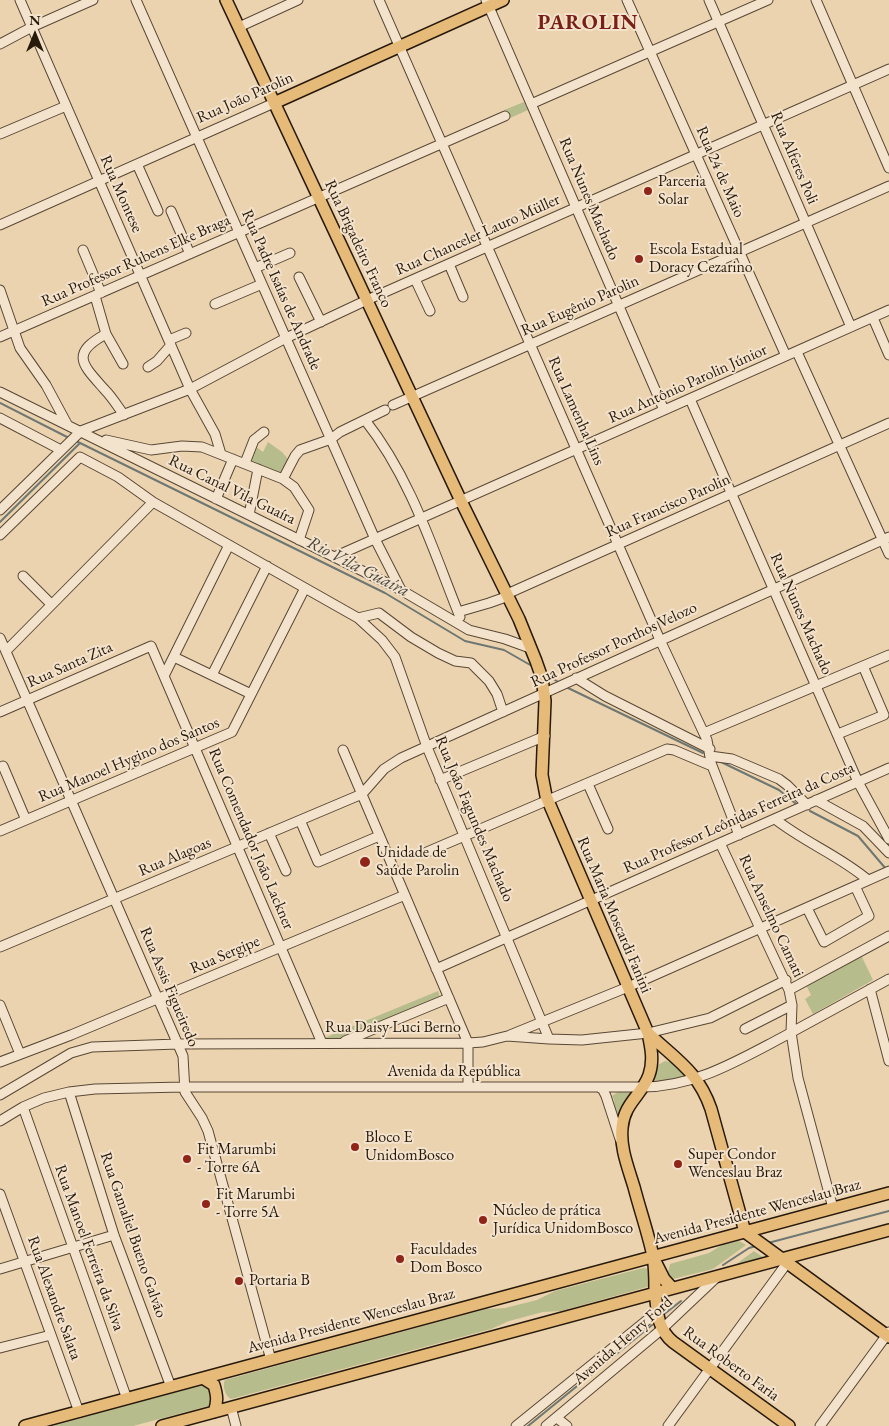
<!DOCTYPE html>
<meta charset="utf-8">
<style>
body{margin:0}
#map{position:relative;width:889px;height:1426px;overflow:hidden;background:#ecd3b0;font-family:"EB Garamond",serif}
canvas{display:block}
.north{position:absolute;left:10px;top:10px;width:50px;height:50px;-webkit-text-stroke:4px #f3e2cc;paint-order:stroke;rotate:0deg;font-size:14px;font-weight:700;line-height:20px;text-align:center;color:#271a0b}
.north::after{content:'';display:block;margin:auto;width:18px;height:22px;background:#271a0b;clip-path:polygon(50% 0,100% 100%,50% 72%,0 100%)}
</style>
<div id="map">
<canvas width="889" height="1426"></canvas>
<div class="north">N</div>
</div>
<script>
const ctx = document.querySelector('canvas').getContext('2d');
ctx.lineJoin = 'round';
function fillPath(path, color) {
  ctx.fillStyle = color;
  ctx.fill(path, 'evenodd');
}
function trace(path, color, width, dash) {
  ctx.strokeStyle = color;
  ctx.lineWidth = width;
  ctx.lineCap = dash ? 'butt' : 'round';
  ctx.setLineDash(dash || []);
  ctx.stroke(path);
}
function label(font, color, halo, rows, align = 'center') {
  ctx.font = font + ' "EB Garamond",serif';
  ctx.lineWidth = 4;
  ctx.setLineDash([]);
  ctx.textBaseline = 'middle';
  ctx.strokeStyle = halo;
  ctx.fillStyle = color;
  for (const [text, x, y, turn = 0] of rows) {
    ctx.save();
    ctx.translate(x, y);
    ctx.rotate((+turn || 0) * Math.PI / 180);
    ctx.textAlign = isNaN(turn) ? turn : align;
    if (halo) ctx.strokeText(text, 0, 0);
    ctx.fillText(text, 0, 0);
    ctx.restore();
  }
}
fillPath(new Path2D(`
 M 524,102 L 528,110 L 508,119 L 504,110 Z
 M 268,442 L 282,452 L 289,460 L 282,475 L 249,460 L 255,446 L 263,452 Z
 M 861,955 L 873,980 L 813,1014 L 805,999 L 811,995 L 806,985 Z
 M 438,991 L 440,997 L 341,1038 L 324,1038 Z
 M 665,1061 L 675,1063 L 688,1076 L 648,1084 L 656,1066 Z
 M 618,1092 L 634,1092 L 623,1105 L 616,1122 L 614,1100 L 612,1096 Z
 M 739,1241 L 746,1245 L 713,1269 L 673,1279 L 670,1277 L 668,1272 L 670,1264 L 709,1253 L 722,1245 Z
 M 754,1251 L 763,1257 L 735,1265 Z
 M 643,1268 L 650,1269 L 649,1286 L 647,1287 L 561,1311 L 543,1312 L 509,1321 L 491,1329 L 231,1399 C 225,1396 222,1385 225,1380 L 486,1309 L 505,1308 L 537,1300 L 555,1291 Z
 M 206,1384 L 211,1387 L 212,1405 L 133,1426 L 53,1426 Z`), '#b7bc8c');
trace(new Path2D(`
 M 0,403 L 69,438
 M 76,441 L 385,593 L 465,641 L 504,650 L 532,666
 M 0,522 L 80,443
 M 545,674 L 560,683
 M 566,687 L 703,753
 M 719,761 L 779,790 L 795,803
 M 810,811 L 858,836 L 886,869
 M 768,1243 L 889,1211
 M 723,1265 L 749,1248 L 756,1246
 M 663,1315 L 681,1301
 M 528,1426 L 652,1325`), '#6e7772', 2);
const minor = new Path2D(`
 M 20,0 L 190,389 L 215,434 L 221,454
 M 136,0 L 375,539 L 401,590
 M 379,0 L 660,640 L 707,740 L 711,763 L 739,835
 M 486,0 L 664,410
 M 627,0 L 786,356
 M 709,0 L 851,327
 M 816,0 L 889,168
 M 239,27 L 298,0
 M 0,44 L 32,27 L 93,0
 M 531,104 L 768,0
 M 0,134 L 66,106
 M 137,164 L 158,211
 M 171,211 L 190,254
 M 0,225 L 274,103
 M 83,250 L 101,293
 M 449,264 L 463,297
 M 255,268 L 290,253
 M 299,277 L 321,322
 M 415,279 L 430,311
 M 0,290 L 20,348 L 46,385 L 67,424
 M 95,296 L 106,334 L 123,364
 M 215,304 L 262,284
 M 873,318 L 889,355
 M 106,334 C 69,354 83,365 105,390 C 112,397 118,407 124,415
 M 0,337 L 505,116
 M 169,340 L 186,333
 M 797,352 L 889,554
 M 148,367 L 157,361 L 171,345
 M 0,392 L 401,590 L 469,630 L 505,639 L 530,648
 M 690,399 L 858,782 L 889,839
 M 393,405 L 889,186
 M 0,418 L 61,450
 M 365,420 C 411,478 433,550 460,617
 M 106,440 L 151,450 L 182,446 L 202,447 L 283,479 L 294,487 L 309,510 L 299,540
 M 245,463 L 254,440 L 264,432
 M 283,479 L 295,456 L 300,450 L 331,439 L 340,432 L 385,410
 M 216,499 L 233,459
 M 0,510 L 81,431 L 190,389 L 286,338 L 367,300 L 889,69
 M 249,515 L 258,469
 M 0,535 L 80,457 L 118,477 L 153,502 L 358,618 L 379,613 L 411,637 L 438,653 L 455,661 L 471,663 L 489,681 L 497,694 L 503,712
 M 334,557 L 889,310
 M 23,576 L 51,604
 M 458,612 L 489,603 L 503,598 L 507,594 L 889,423
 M 358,618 L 382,640 L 395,657 L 427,747 L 549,1039
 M 0,638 L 183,1056 L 185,1092 L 202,1118 L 208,1131 L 271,1360
 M 6,651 L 153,502
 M 174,657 L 251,694
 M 212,675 L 267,566
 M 164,676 L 229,545
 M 576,678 L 605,696 L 710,749
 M 0,712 L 151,646 L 322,1043
 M 704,733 L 889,655
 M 838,734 L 884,715 L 863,666
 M 343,750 L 468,1043 L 468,1087
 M 710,756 L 732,759 L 779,779 L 787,785 L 807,805
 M 3,766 L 26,820
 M 440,780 L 545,736
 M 588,784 L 608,829
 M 816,800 L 863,826 L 889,853
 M 775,819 C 804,842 840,856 868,880
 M 300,820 L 318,862 L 379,836
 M 0,831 L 232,732 L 305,588
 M 269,833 L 286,871
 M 720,843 L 789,990 L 792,1005 L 791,1032 L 798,1078 L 833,1208
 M 427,852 L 667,749 L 674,750 L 712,766
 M 807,908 L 824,942 L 869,916 L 855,886
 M 0,947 L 362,794 L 384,769 L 401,758 L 889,537
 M 436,969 L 889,768
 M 870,989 L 889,1061
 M 789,990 L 889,936
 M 0,1005 L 20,1054
 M 745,1029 L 792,1005
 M 510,1035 L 628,987 L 889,871
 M 345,1041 L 449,998
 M 0,1062 L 71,1035 L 405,895
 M 599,1087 L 603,1090 L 606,1096 L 620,1139
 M 69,1092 L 114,1235 L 171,1387
 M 0,1095 L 71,1053 L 92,1047 L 178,1044 L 468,1043 L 483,1042 L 507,1036 L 549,1039 L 582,1040 L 648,1033 L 710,1018 L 786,980
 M 23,1107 L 127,1399
 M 0,1121 L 23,1107 L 44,1098 L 69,1092 L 95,1089 L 183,1087 L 642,1087 C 694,1087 737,1061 781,1038 C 817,1018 853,999 889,979
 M 0,1194 L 79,1412
 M 0,1269 L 114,1235
 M 0,1348 L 51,1335
 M 231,1407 L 236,1426
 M 557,1418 L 567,1426
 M 516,1426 L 657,1312
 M 546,1426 L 662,1329 L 718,1276
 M 668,1426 L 787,1263
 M 820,1426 L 889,1332`);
const major = new Path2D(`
 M 226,0 L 461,501 L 519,619 L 536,661 L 542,678 L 545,701 L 542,775 L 546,796 L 648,1033 C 651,1047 654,1061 649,1075 C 642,1095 624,1103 622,1128 C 620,1148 628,1167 634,1187 C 640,1210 648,1233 653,1256 C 655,1267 655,1279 655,1290 C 657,1310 657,1329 673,1342 L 789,1426
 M 274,103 L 503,0
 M 648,1033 C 676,1060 698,1071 711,1109 L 745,1232 L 889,1337
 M 656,1263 L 664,1279 L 672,1288
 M 203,1378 L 214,1385 C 217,1395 218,1402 214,1412
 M 25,1426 L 889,1193
 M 162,1426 L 889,1230`);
trace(minor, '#584834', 11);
trace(major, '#271a0b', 14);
trace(minor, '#f3e2cc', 9);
trace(major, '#e6ba78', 11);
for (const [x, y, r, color] of [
 [648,191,5,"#8f2418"],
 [639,259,5,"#8f2418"],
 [365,862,6,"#8f2418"],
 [355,1147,5,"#8f2418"],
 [187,1159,5,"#8f2418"],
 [678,1164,5,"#8f2418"],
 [206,1204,5,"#8f2418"],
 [483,1220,5,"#8f2418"],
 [400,1259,5,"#8f2418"],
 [239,1281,5,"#8f2418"]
]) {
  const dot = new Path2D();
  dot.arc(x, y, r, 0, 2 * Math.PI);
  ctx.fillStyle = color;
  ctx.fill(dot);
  trace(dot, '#f3e2cc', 2);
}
label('16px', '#271a0b', '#f3e2cc', [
 ["Rua João Parolin",245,98,-24],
 ["Rua Alferes Poli",794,158,67],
 ["Rua 24 de Maio",720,172,66],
 ["Rua Montese",121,194,66],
 ["Rua Nunes Machado",589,199,67],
 ["Rua Chanceler Lauro Müller",478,235,-24],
 ["Rua Brigadeiro Franco",358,244,65],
 ["Rua Professor Rubens Elke Braga",136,261,-24],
 ["Rua Padre Isaías de Andrade",281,290,66],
 ["Rua Eugênio Parolin",580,306,-24],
 ["Rua Antônio Parolin Júnior",688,384,-24],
 ["Rua Lamenha Lins",576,411,66],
 ["Rua Canal Vila Guaíra",232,490,26],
 ["Rua Francisco Parolin",668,506,-24],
 ["Rua Nunes Machado",801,614,66],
 ["Rua Professor Porthos Velozo",614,645,-25],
 ["Rua Santa Zita",70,665,-24],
 ["Rua Manoel Hygino dos Santos",129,760,-23],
 ["Rua Professor Leônidas Ferreira da Costa",739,818,-24],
 ["Rua João Fagundes Machado",474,819,67],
 ["Rua Comendador João Lackner",251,839,67],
 ["Rua Alagoas",175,857,-23],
 ["Rua Maria Moscardi Fanini",614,915,67],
 ["Rua Anselmo Camati",771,916,65],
 ["Rua Sergipe",225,955,-23],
 ["Rua Assis Figueiredo",169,987,67],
 ["Rua Daisy Luci Berno",393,1028],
 ["Avenida da República",454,1072],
 ["Avenida Presidente Wenceslau Braz",757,1212,-15],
 ["Rua Gamaliel Bueno Galvão",133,1235,71],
 ["Rua Manoel Ferreira da Silva",89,1248,70],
 ["Rua Alexandre Salata",54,1298,70],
 ["Avenida Presidente Wenceslau Braz",351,1321,-15],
 ["Avenida Henry Ford",623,1341,-41],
 ["Rua Roberto Faria",731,1364,36]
]);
label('16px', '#271a0b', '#f3e2cc', [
 ["Parceria",658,182],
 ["Solar",658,200],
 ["Escola Estadual",649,250],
 ["Doracy Cezarino",649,268],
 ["Unidade de",376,853],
 ["Saúde Parolin",376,871],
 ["Bloco E",365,1138],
 ["UnidomBosco",365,1156],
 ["Fit Marumbi",197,1150],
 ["- Torre 6A",197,1168],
 ["Super Condor",688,1155],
 ["Wenceslau Braz",688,1173],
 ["Fit Marumbi",216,1195],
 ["- Torre 5A",216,1213],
 ["Núcleo de prática",493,1211],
 ["Jurídica UnidomBosco",493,1229],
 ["Faculdades",410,1250],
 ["Dom Bosco",410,1268],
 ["Portaria B",249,1281]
], 'left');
label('italic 18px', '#4a483f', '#f3e2cc', [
 ["Rio Vila Guaíra",358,567,27]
]);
ctx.letterSpacing = '1px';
label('bold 21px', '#7a1f14', '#f3e2cc', [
 ["PAROLIN",588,23]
]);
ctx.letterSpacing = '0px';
</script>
